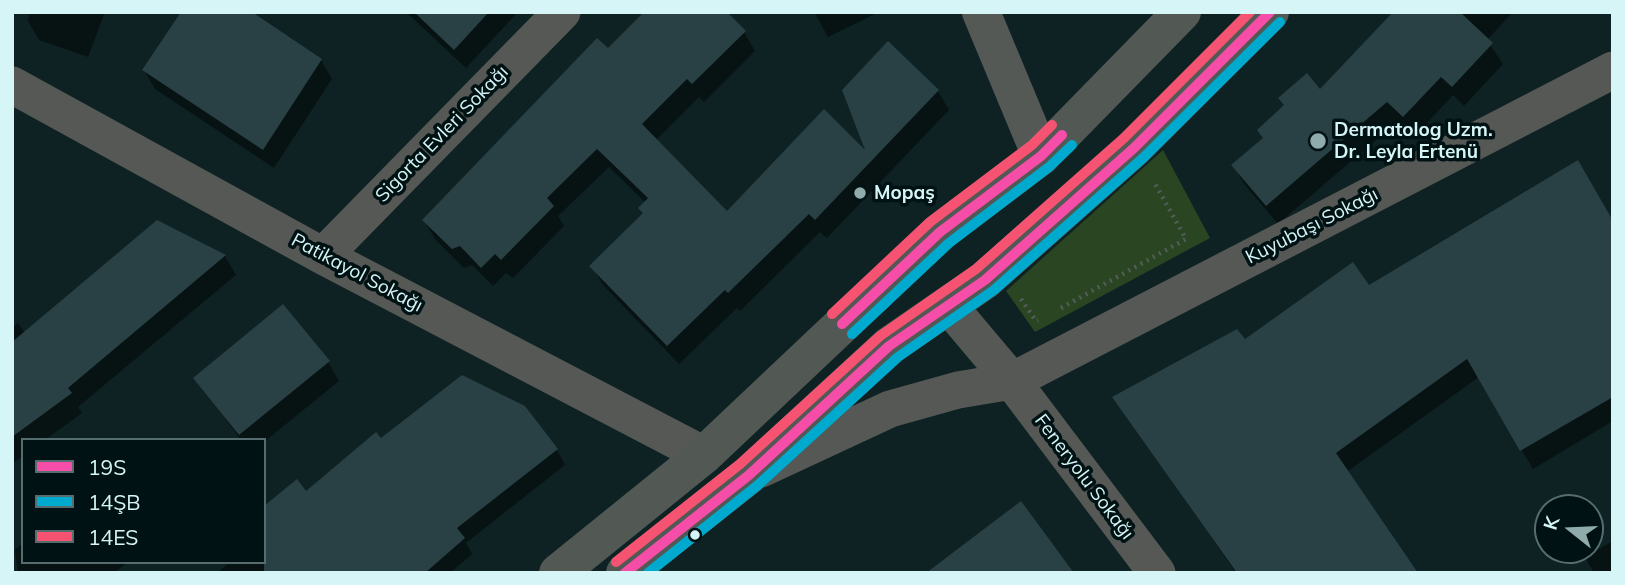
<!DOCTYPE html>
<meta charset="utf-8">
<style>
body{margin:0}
#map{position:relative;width:1625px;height:585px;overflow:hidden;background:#0e2224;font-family:Mulish,sans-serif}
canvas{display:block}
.frame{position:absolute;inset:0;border:14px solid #d5f5f6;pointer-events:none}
.legend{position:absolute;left:21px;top:438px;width:245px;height:126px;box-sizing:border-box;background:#001213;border:2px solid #556d6e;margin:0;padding:9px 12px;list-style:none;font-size:21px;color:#d5f5f6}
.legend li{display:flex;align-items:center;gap:14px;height:35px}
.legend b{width:35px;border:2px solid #556d6e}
.north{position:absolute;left:1534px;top:494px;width:70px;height:70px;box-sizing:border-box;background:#001213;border:2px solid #556d6e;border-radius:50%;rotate:288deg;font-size:19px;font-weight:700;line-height:28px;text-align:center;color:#d5f5f6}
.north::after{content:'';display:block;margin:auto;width:24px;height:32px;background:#8fabac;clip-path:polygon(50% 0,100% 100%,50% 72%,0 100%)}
</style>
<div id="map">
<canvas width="1625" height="585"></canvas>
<div class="frame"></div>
<ul class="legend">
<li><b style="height:9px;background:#f54da8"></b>19S</li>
<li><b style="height:9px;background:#00a9ce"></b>14ŞB</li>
<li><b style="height:9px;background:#f65372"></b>14ES</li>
</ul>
<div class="north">K</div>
</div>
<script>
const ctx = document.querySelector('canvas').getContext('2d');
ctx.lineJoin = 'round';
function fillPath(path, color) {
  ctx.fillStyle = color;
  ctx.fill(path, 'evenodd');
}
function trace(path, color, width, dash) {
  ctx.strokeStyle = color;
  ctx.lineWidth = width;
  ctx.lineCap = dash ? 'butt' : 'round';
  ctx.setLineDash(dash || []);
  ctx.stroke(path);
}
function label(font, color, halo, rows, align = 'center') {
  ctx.font = font + ' Mulish,sans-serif';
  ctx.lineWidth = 7;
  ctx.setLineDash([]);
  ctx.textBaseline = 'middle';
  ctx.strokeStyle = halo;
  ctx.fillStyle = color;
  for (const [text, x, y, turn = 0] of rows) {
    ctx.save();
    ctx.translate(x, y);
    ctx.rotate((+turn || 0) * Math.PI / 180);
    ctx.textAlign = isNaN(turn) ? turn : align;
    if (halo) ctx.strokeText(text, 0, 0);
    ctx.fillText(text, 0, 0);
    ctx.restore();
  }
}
fillPath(new Path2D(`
 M 1163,150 L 1210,238 L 1035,332 L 1006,291 Z`), '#294522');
fillPath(new Path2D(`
 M 29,12 L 105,12 L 88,57 L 39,40 L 28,21 Z
 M 406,12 L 518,12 L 466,68 Z
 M 814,12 L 879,12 L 828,37 Z
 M 1396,12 L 1513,12 L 1487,40 L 1503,64 L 1464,106 L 1453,95 L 1415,136 L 1399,120 L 1278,224 L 1245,185 L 1233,166 L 1320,92 Z
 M 744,32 L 755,51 L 704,102 L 699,97 L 656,140 L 727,213 L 869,157 L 938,91 L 949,110 L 827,238 L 820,232 L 740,311 L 737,308 L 679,364 L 603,285 L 592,266 L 644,214 L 640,208 L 646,203 L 609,167 L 558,216 L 564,226 L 513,278 L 506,273 L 493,286 L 472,265 L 464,268 L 435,239 L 424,220 L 608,51 Z
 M 321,60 L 332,79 L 274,168 L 155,89 L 144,70 Z
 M 158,222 L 225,256 L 236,275 L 78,407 L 82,413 L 45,440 L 23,440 L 23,456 L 12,464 L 12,328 L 18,323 L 25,333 Z
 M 1613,224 L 1613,421 L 1533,469 L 1479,377 L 1348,471 L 1416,573 L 1236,573 L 1115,398 L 1368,288 Z
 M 328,362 L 339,381 L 264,442 L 241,440 L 196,378 Z
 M 381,441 L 557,450 L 565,465 L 466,543 L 472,554 L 450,573 L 217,573 L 230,562 L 264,562 L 306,493 Z
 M 1613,541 L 1613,573 L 1594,573 L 1585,557 Z
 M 23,543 L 23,562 L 128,562 L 114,573 L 18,573 L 15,550 Z`), '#0007');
fillPath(new Path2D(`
 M 181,12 L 252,12 L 322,59 L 263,150 L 142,70 Z
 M 414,12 L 489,12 L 454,50 Z
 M 644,12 L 727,12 L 746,31 L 692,84 L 687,79 L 642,124 L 727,211 L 824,109 L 865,150 L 842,90 L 888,41 L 939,90 L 815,220 L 809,214 L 728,293 L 725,290 L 667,346 L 589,266 L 643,213 L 638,208 L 648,198 L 597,149 L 547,198 L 554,206 L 501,260 L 495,254 L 481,268 L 460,246 L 452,249 L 422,220 L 597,38 L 608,48 Z
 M 1393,12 L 1460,12 L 1493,43 L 1452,87 L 1441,77 L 1403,117 L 1387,102 L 1266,206 L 1231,165 L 1263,138 L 1257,130 L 1284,105 L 1278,98 L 1307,73 L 1320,89 Z
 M 1578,160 L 1613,221 L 1613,397 L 1520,451 L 1467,359 L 1336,453 L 1418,573 L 1237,573 L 1112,397 L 1237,329 L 1245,339 L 1353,262 L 1369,285 Z
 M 157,220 L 226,255 L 68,388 L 72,393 L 12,437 L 12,342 Z
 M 283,304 L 330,361 L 239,435 L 193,378 Z
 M 462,375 L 525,406 L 558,449 L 457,528 L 465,538 L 425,573 L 264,573 L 264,506 L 297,479 L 306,491 L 376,432 L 381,438 Z
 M 1021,501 L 1074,573 L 926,573 Z`), '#294044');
trace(new Path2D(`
 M 1021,299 L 1036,321 L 1038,320
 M 1061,308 L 1186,239 L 1154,182`), '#555d5a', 4.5, [2, 5]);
trace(new Path2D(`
 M 12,85 L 323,256 L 704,455
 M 323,256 L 562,12
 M 948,305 L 1012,381 L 1157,573
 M 761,469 L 890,409 L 958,390 L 1012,381 L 1613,70`), '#555854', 37);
trace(new Path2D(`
 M 981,12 L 1041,156`), '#555956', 38);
trace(new Path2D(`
 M 558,573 L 704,455 L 940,232 L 1041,156 L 1182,12
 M 625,573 L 749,475 L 889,346 L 985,280 L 1134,148 L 1270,12`), '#525854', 38);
trace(new Path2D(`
 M 842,324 L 940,232 L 1041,156 L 1062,135
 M 625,573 L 749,475 L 889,346 L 985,280 L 1134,148 L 1270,12`), '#f54da8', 10);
trace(new Path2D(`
 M 852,334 L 949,243 L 1049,167 L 1072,145
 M 648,573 L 758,485 L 898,357 L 994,290 L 1143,158 L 1280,22`), '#00a9ce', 10);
trace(new Path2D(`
 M 832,314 L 930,222 L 1032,145 L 1052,125
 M 616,562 L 740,464 L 880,336 L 976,269 L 1124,138 L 1250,12`), '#f65372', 10);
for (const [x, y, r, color] of [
 [1318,141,9,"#8fabac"],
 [860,193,7,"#8fabac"],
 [695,535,6,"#d5f5f6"]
]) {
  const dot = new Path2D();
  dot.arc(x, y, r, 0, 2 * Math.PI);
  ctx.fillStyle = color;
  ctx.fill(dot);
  trace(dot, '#001213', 2.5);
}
label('bold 19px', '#d5f5f6', '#001213', [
 ["Dermatolog Uzm.",1334,130],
 ["Dr. Leyla Ertenü",1334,152],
 ["Mopaş",874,193]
], 'left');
label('19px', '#d5f5f6', '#001213', [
 ["Sigorta Evleri Sokağı",442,134,-46],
 ["Kuyubaşı Sokağı",1312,226,-27],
 ["Patikayol Sokağı",357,273,28],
 ["Feneryolu Sokağı",1084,477,53]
]);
</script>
